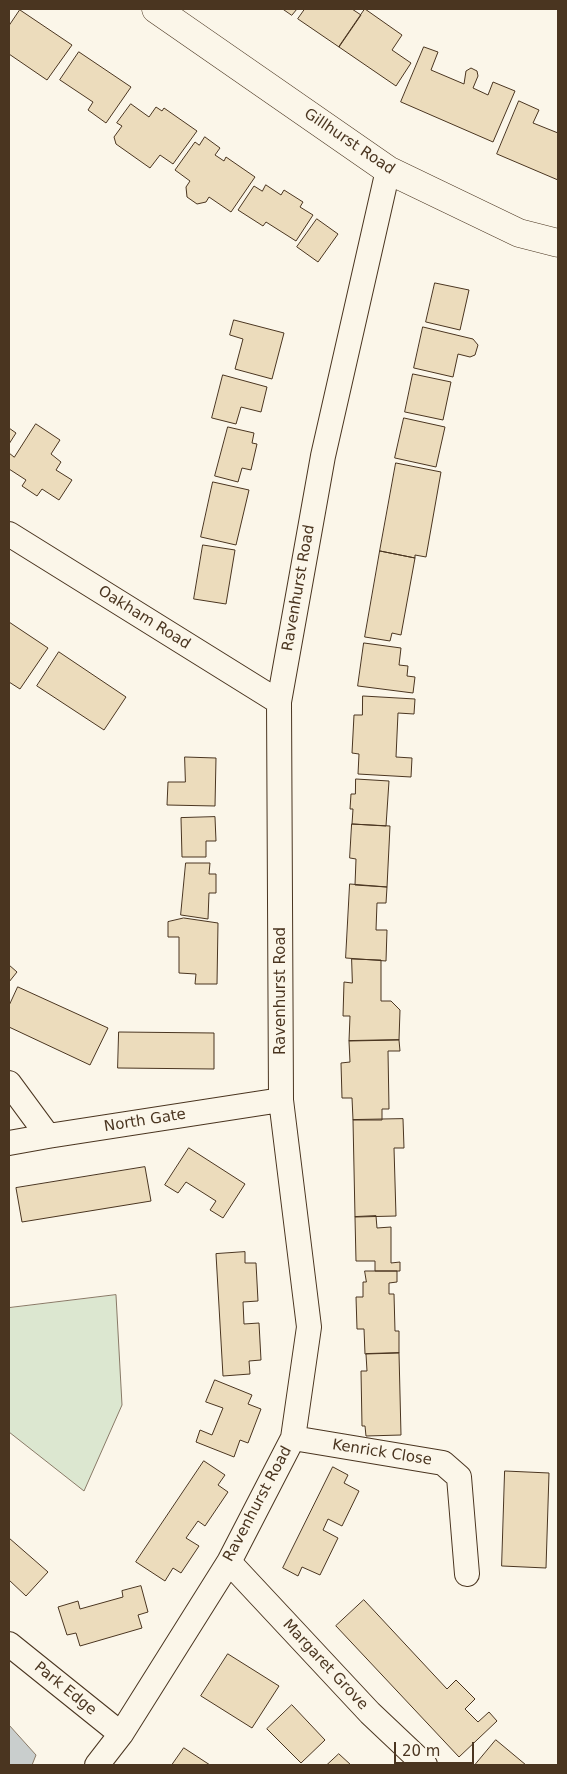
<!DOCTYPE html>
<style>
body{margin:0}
#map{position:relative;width:567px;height:1774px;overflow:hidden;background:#fbf6e9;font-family:"DejaVu Sans",sans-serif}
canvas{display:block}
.frame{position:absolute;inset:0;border:10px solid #4a3520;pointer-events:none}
.scale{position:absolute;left:394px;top:1742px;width:80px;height:22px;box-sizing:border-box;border:2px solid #4a3520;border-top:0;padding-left:6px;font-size:15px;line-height:18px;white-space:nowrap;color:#4a3520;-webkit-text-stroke:4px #fbf6e9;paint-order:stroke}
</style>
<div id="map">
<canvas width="567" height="1774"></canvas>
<div class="frame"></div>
<div class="scale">20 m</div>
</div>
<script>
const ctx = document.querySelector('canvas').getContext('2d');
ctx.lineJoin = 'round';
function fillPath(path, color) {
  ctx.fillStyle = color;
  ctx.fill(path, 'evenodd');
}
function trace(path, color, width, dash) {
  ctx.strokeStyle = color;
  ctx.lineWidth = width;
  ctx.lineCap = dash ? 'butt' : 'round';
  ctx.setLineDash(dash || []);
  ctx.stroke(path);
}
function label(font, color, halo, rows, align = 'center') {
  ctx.font = font + ' "DejaVu Sans",sans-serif';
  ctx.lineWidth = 4;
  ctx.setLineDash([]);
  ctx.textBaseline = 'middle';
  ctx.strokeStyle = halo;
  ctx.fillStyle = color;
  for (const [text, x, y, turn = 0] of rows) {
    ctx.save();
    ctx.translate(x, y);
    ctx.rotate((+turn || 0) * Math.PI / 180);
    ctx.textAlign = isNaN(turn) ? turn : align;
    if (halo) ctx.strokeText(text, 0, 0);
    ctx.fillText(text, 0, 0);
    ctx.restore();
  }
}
const green = new Path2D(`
 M 116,1295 L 122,1405 L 84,1491 L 9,1432 L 9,1308 Z`);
fillPath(green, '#dce7d0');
trace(green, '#887966', 1);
const water = new Path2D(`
 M 9,1725 L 36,1755 L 32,1765 L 9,1765 Z`);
fillPath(water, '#c9cecd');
trace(water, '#887966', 1);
const building = new Path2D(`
 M 283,9 L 297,9 L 292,15 Z
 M 305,9 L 352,9 L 361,15 L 339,47 L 298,19 Z
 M 365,9 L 402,35 L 392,50 L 411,63 L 396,86 L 339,47 Z
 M 20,10 L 72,45 L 47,80 L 9,54 L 9,26 Z
 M 424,47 L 438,52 L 431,70 L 464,84 L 466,71 L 471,68 L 477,71 L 478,76 L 473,88 L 488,95 L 493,82 L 515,91 L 493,142 L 401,102 Z
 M 79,52 L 131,87 L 106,123 L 88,110 L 93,102 L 60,80 Z
 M 519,101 L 539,110 L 533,123 L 558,133 L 558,180 L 497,154 Z
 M 131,104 L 149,117 L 156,107 L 162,111 L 164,108 L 197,131 L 173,164 L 160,155 L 150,168 L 116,144 L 114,137 L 122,126 L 117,123 Z
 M 205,137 L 220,148 L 215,155 L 224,161 L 226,157 L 255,177 L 231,212 L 209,197 L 206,202 L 197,204 L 187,197 L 186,187 L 190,181 L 175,170 L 195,142 L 199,145 Z
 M 266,185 L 281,195 L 284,190 L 303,202 L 300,207 L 313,215 L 296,241 L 266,222 L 263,226 L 238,210 L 254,186 L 262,191 Z
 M 317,219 L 338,234 L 318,262 L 297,247 Z
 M 435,283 L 469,290 L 460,330 L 426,322 Z
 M 234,320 L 284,333 L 272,379 L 235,369 L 243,339 L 230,335 Z
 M 423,327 L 473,339 L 478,345 L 475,355 L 470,357 L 458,354 L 453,377 L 414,368 Z
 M 413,374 L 451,382 L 443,420 L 405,412 Z
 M 223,375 L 267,387 L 261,412 L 241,407 L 236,424 L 212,418 Z
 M 404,418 L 445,427 L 436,467 L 395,458 Z
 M 36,424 L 60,440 L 51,454 L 61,462 L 56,470 L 72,480 L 59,500 L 42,489 L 37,496 L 22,486 L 26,480 L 9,469 L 9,453 L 14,457 Z
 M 228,427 L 254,433 L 252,443 L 257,444 L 251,470 L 242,468 L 238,482 L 215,476 Z
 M 9,428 L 16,433 L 9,444 Z
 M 396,463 L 441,472 L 426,557 L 415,555 L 415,558 L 380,551 Z
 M 213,482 L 249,490 L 236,545 L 201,537 Z
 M 203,545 L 235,550 L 226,604 L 194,599 Z
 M 380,551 L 415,558 L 401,635 L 392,633 L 390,641 L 365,637 Z
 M 9,622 L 48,648 L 20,689 L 9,682 Z
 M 364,643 L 401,648 L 399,665 L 408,666 L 407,676 L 415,677 L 413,693 L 358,686 Z
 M 59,652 L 126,697 L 104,730 L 37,686 Z
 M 363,696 L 415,699 L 414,714 L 398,713 L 396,757 L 412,758 L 411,777 L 358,774 L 359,754 L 352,753 L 354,715 L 362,715 Z
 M 185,757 L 216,758 L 215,806 L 167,805 L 168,782 L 185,782 Z
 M 356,779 L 389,781 L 386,826 L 352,824 L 353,809 L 350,809 L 351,794 L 355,794 Z
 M 215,817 L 216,841 L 206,841 L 206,857 L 182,857 L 181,818 Z
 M 352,824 L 390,826 L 387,887 L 355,885 L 356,859 L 350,858 Z
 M 186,863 L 210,863 L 209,874 L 216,874 L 216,893 L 209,893 L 208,919 L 181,915 Z
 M 350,884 L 387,887 L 386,903 L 377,903 L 376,930 L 387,930 L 386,961 L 346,958 Z
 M 184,918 L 218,923 L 217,984 L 195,984 L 196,974 L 179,973 L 179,937 L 168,937 L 168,922 Z
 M 352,959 L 381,960 L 381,1001 L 391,1001 L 400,1010 L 399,1040 L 349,1041 L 350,1016 L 343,1016 L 344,982 L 352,983 Z
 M 9,965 L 17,972 L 9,982 Z
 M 18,987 L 108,1028 L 90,1065 L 9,1027 L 9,1006 Z
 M 119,1032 L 214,1033 L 214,1069 L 118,1068 Z
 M 399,1040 L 400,1051 L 388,1051 L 389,1109 L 382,1109 L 382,1120 L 353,1120 L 352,1098 L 342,1098 L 341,1063 L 350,1062 L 349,1041 Z
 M 403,1119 L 404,1148 L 394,1148 L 396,1216 L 355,1217 L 353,1120 Z
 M 189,1148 L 245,1184 L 223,1218 L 210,1210 L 216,1201 L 186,1182 L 178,1193 L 165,1185 Z
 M 145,1167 L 151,1201 L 22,1222 L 16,1188 Z
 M 376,1216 L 377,1228 L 391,1227 L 391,1263 L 400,1262 L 400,1271 L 375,1271 L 375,1261 L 356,1261 L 355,1217 Z
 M 245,1252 L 245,1263 L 256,1263 L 258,1301 L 243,1302 L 244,1324 L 259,1323 L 261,1360 L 249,1361 L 250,1374 L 223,1376 L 216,1254 Z
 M 365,1271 L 397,1271 L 397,1282 L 389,1283 L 389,1294 L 394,1294 L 395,1331 L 399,1331 L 399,1353 L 365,1354 L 364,1329 L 357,1329 L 356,1297 L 363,1297 L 363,1282 L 366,1282 Z
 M 399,1353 L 401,1435 L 366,1436 L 365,1426 L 362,1426 L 361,1371 L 367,1371 L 366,1354 Z
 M 215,1380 L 252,1395 L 248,1404 L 261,1409 L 248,1443 L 240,1440 L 234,1457 L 196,1442 L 200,1430 L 212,1435 L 223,1408 L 206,1402 Z
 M 204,1461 L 225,1475 L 218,1485 L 228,1492 L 205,1526 L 198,1521 L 186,1538 L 199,1546 L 181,1573 L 173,1568 L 165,1581 L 136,1562 Z
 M 333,1467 L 348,1475 L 344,1483 L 359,1491 L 342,1526 L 328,1519 L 323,1530 L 338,1538 L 320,1575 L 302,1567 L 298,1576 L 283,1568 Z
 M 505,1471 L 549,1473 L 546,1568 L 502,1566 Z
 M 9,1538 L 48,1572 L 26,1596 L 9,1580 Z
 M 141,1586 L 148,1612 L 138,1615 L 142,1628 L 80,1646 L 76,1633 L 67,1635 L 58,1607 L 78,1601 L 80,1609 L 123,1597 L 122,1591 Z
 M 364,1600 L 447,1689 L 456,1680 L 475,1699 L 465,1709 L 478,1722 L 489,1712 L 497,1721 L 459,1757 L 336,1626 Z
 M 228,1654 L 279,1686 L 252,1728 L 201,1696 Z
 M 292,1705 L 325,1740 L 301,1763 L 267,1729 Z
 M 496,1740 L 526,1765 L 475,1765 Z
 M 184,1748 L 210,1765 L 172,1765 Z
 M 339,1754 L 351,1765 L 327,1765 Z`);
fillPath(building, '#ecdcbc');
trace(building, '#4a3520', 1);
const street = new Path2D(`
 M 9,534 L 279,702
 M 9,1083 L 48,1136
 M 9,1143 L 48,1136 L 281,1100
 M 293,1438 L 443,1463 L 459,1477 L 467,1574
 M 229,1562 L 370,1713 L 425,1765
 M 9,1644 L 121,1734
 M 97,1765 L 121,1734 L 229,1562 L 293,1438 L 309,1327 L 281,1100 L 279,702 L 323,456 L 388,170`);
const secondary = new Path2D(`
 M 156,9 L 388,170 L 519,233 L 558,243`);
trace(street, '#4a3520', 26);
trace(secondary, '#4a3520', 29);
trace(street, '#fbf6e9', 24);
trace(secondary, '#fbf6e9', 28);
label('15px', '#4a3520', '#fbf6e9', [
 ["Gillhurst Road",349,142,34],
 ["Ravenhurst Road",299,588,-80],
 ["Oakham Road",144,618,32],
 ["Ravenhurst Road",281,991,-90],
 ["North Gate",145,1121,-9],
 ["Kenrick Close",382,1453,9],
 ["Ravenhurst Road",258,1504,-62],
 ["Margaret Grove",325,1665,47],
 ["Park Edge",65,1689,39]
]);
</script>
